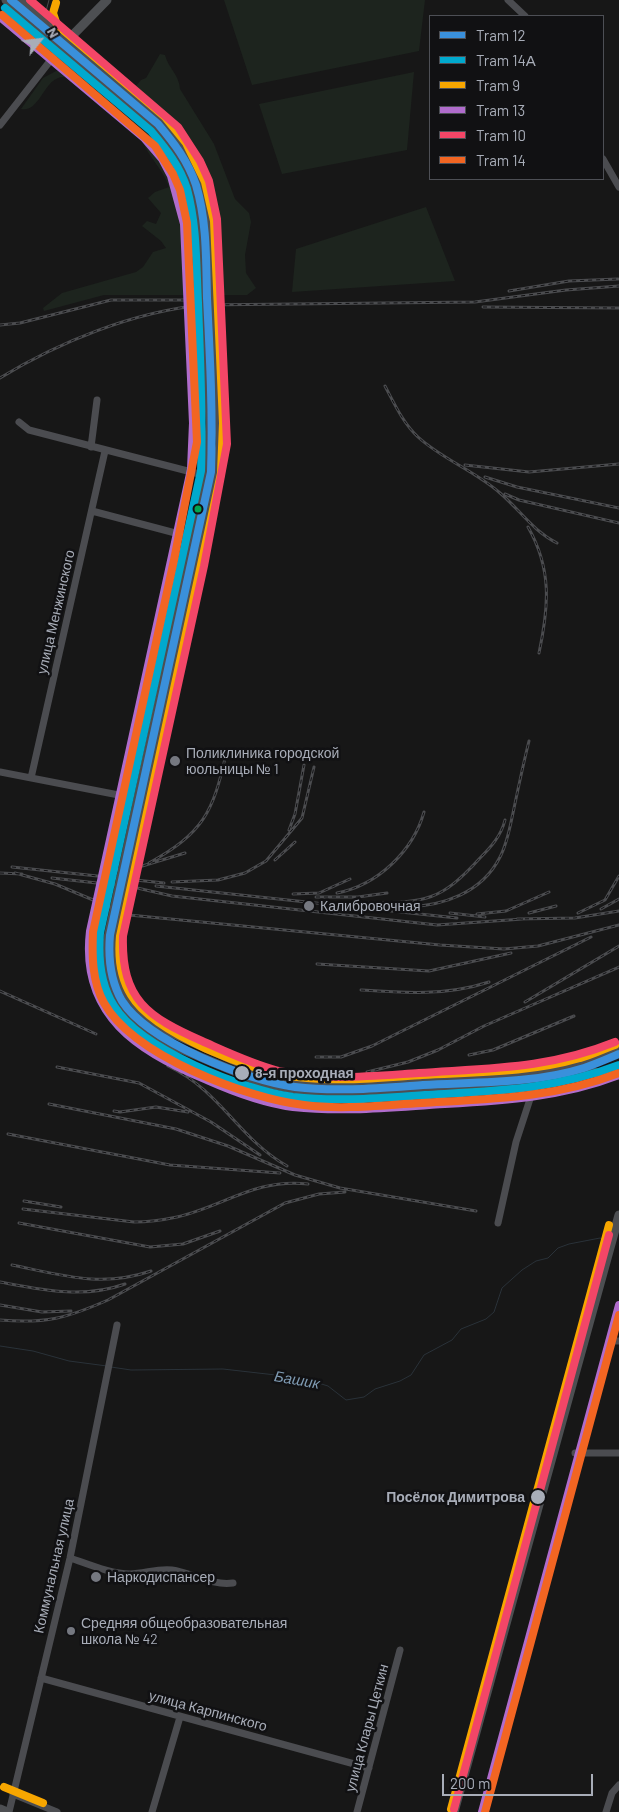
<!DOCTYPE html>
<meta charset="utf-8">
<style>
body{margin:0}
#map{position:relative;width:619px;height:1812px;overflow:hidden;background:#171717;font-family:Barlow,sans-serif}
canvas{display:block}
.legend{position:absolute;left:429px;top:15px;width:175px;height:165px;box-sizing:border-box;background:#111113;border:1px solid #4d4f55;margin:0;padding:6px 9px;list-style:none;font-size:15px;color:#a8adb8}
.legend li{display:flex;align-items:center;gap:10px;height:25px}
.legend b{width:25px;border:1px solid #4d4f55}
.north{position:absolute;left:15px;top:15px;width:50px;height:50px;-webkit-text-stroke:4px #111113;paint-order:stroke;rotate:61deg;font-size:14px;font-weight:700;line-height:20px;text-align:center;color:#a8adb8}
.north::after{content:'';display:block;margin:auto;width:18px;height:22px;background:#a8adb8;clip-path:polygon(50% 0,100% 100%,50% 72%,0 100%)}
.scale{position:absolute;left:442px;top:1774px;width:151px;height:22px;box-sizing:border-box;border:2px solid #a8adb8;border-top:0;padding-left:6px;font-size:15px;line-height:18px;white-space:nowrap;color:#a8adb8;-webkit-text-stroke:4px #111113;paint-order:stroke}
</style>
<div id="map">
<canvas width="619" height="1812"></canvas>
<ul class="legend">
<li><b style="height:6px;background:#3a90db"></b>Tram 12</li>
<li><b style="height:6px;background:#00a9ce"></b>Tram 14А</li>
<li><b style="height:6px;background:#f7a600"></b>Tram 9</li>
<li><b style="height:6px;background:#b06ccc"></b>Tram 13</li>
<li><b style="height:6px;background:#f34667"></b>Tram 10</li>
<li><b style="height:6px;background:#f26522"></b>Tram 14</li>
</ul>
<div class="north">N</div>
<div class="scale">200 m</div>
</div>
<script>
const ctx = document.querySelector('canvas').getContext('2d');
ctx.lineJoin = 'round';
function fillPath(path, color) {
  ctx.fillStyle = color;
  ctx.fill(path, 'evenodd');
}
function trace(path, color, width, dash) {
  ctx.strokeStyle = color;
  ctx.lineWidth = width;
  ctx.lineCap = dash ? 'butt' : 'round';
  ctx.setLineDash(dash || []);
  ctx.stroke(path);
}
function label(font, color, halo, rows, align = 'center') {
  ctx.font = font + ' Barlow,sans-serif';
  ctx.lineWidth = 5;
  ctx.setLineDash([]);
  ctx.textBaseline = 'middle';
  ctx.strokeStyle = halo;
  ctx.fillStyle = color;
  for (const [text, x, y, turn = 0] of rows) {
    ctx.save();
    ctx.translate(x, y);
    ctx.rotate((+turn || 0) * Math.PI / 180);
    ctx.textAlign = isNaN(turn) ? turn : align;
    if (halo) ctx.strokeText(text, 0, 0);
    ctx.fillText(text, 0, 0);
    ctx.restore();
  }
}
fillPath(new Path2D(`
 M 224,0 L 425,0 L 419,51 L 252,85 Z
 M 160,54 L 165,55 C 168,68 179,74 180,89 L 214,144 L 235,199 L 249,213 L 251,222 L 245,255 L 246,273 L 256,288 L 247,295 L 222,295 L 223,285 L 220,281 L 213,204 L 208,183 L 198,160 L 187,142 L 136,86 L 141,80 L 146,78 Z
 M 61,61 L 72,62 L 86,72 L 151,128 L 165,144 L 177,171 L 184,179 L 189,195 L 195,238 L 196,295 L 104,295 L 44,311 L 43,308 L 62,293 L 136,272 L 143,267 L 153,252 L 166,248 L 161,241 L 142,226 L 147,221 L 156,224 L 161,213 L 148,198 L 155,192 L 169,187 C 163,169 149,158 142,140 C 131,133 129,123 116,120 L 65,77 C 44,75 41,113 21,109 L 43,78 L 58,70 Z
 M 414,72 L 407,150 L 282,174 L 259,104 Z
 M 426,207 L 455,281 L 292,292 L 296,249 Z`), '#1d241e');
trace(new Path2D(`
 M 0,1346 L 33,1351 L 69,1361 L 107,1366
 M 111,1367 L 131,1370 L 223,1369 L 302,1378 L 328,1386 L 346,1400 L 364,1397 L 375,1389 L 400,1381 L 411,1375 L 424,1355 L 452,1340 L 461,1329 L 486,1319 L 494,1312 L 502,1288 L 522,1270 L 536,1261 L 548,1258 L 558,1248 L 569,1244 L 600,1238 L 609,1241`), '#2a3239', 1);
trace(new Path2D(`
 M 508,0 L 525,16
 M 0,125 L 61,47
 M 603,159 L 619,187
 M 19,422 L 29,430 L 207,476
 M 91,447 L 97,400
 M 92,511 L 198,539
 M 0,772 L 129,797
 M 31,778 L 105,451
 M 498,1223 L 516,1142 L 531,1096 L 532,1072
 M 609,1341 L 619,1341
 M 575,1453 L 619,1453
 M 70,1558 C 88,1564 111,1574 130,1574 C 144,1574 158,1568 172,1570 C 192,1573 212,1586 233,1583
 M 41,1678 L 369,1768
 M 13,1794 L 57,1812
 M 9,1812 L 70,1558 L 117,1325
 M 152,1812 L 180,1717
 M 357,1812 L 400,1650
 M 606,1812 L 612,1793 L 619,1785`), '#4b4c50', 7);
trace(new Path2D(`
 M 6,0 L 140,113 L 175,150 L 193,186 L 198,207 L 204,282
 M 22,0 L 148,106 L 184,144 L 203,183 L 208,205 L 214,282
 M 67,41 L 107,0
 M 137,803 L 207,476 L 210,423 L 206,331
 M 145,805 L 216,477 L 220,444 L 215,331
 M 133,1005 L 158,1027 L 262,1073 L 291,1081 L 313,1084 L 491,1076 L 532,1072 L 573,1065 L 619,1048
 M 127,1013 L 154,1035 L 172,1045 L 260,1082 L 313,1093 L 484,1089 L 533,1084 L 590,1072 L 619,1075
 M 0,1809 L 7,1812
 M 454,1812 L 619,1215`), '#4d4f52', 9);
trace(new Path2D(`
 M 49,0 L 45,15 L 51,30`), '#4b4c4f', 1);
const rail = new Path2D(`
 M 509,291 L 569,281 L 618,279
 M 483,307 L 619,308
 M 0,325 L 20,323 L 111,300 L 199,300
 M 0,378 C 59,342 133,312 202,305 L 475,302 L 566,290 L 619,286
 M 385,386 C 394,403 403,423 418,437 C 442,459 475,471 500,493 C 520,510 533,531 557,543
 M 465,465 L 529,472 L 619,464
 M 485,477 L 517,487 L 619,508
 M 505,494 L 519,500 L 619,523
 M 528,527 C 552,569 549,606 539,653
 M 289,830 L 295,814 L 304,765
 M 275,860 L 295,842
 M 149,863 C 203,833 213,813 226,754
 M 12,867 L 164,883
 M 104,872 L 139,867 L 185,853
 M 0,873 L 22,874
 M 15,873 L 55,884 L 129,915 L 440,945 L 504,949 L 538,946 L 619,925
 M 52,878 L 133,887 L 172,896 L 437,925 L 523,919
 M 172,882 L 218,880 L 245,873 L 266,861 L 302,818 L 314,767
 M 156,886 L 457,918
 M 337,893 C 378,885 413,851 424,812
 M 293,894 L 319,893 L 350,879
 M 316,897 L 358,897 L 387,893
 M 369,903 C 426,902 440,902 480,858 C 491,847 501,836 505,820
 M 406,907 C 443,906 482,893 500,857 C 507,844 510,827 513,813 C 518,789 523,765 529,741
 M 601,909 L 619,899
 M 450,913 L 485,917
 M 529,913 L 556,906
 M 578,913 L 605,900 L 619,876
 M 477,914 L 506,911 L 549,892
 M 517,919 L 575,918 L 619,911
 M 317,964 L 429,971 L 511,953
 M 361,990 C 405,993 446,996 489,982
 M 0,991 L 96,1034
 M 525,1002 L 619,946
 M 469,1055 L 493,1050 L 574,1016
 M 316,1057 L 341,1057 L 372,1046 L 591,937
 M 168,1066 C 221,1091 238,1138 287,1166
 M 57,1067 L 139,1083 L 211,1122 L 260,1155
 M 367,1072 L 408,1062 L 438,1050 L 484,1026 L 619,967
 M 49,1104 L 176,1129 L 228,1146 L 295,1175 L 340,1188 L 476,1211
 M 114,1111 L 120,1112 L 156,1107 L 188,1112
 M 8,1134 L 170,1165 L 280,1173
 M 24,1201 L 61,1207
 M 23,1209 L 134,1222 C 149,1222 163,1220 177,1217 C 225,1206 255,1178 308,1184
 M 19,1223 L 150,1247 L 183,1244 L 220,1231
 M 12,1265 C 62,1275 101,1288 151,1271
 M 0,1282 C 43,1290 83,1299 125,1284
 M 0,1305 L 42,1312 L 71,1311
 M 0,1320 C 46,1324 67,1318 108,1300 L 285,1203 L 319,1194 L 345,1192`);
trace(rail, '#4b4c4f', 3);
trace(rail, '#111113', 1, [4]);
trace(new Path2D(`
 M 204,282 L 206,331
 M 214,282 L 215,331
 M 133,1005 L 119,977 L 115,948 L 145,805
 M 127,1013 L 113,991 L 109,979 L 106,947 L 137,803`), '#4d4f52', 9);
trace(new Path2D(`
 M 11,0 L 158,124 C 174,143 188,161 196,185 C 207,221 206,260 207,298 C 210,356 213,414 211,472 L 110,935 C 108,958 110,980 122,1001 C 148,1042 248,1081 295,1087 C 337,1092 380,1088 423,1085 C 475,1082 533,1084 584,1068 C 596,1064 607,1059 619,1054`), '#3a90db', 8);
trace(new Path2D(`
 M 5,8 L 151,131 C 166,149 180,166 187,189 C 197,226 196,265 198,303 C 200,359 203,415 201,471 L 100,933 C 98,958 100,984 114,1006 C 141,1050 243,1090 293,1097 C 337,1102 381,1098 425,1095 C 494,1091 554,1090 619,1065`), '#00a9ce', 8);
trace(new Path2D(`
 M 56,3 L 53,13 L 57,25 L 165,117 L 186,143 L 205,182 L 214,221 L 223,423 L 221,473 L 120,936 C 118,957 120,977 131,995 C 154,1034 253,1072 297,1077 C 339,1082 381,1078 422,1075 C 474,1072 529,1073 580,1058 C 592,1055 604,1049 615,1045
 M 4,1787 L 43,1803
 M 451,1809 L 609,1225`), '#f7a600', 8);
trace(new Path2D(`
 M 0,17 L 144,138 L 162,159 L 171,176 L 184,224 L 193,423 L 191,469 L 90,931 C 80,1015 138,1052 207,1080 C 234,1092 264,1103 293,1107 C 339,1112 384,1108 429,1105 C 494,1101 558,1099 619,1075
 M 482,1812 L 619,1305`), '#b06ccc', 8);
trace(new Path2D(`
 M 30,0 L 178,127 L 200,161 L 209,181 L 217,219 L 227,444 L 204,566 L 123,936 C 121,1000 148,1017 202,1041 C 227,1052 252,1064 279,1071 C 325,1081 372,1076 419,1073 C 490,1068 548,1069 615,1042
 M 454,1809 L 609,1235`), '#f34667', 8);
trace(new Path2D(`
 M 2,15 L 155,146 L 173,174 L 180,190 L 187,223 L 197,442 L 174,560 L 93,932 C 92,956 92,981 104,1003 C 134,1056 246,1098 304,1105 C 343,1110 383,1105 422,1103 C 490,1099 555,1098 619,1073
 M 485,1812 L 619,1315`), '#f26522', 8);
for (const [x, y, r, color] of [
 [198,509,4.5,"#00a651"],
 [175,761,6,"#757880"],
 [309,906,6,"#757880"],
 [242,1073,8,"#a8adb8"],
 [538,1497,8,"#a8adb8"],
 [96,1577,6,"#757880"],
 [71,1631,5,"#757880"]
]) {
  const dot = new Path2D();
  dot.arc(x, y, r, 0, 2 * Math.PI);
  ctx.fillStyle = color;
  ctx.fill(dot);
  trace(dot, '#111113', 2);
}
label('14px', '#a8adb8', '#111113', [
 ["улица Менжинского",56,612,-77],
 ["Коммунальная улица",54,1566,-77],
 ["улица Карпинского",208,1711,15],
 ["улица Клары Цеткин",367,1728,-75]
]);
label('14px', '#a8adb8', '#111113', [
 ["Поликлиника городской",186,753],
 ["юольницы № 1",186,769],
 ["Калибровочная",320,906],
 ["Наркодиспансер",107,1577],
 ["Средняя общеобразовательная",81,1623],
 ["школа № 42",81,1639]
], 'left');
label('bold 14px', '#a8adb8', '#111113', [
 ["8-я проходная",255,1073],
 ["Посёлок Димитрова",525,1497,"right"]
], 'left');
label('italic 15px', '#7f9bb3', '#111113', [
 ["Башик",297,1380,10]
]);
</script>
